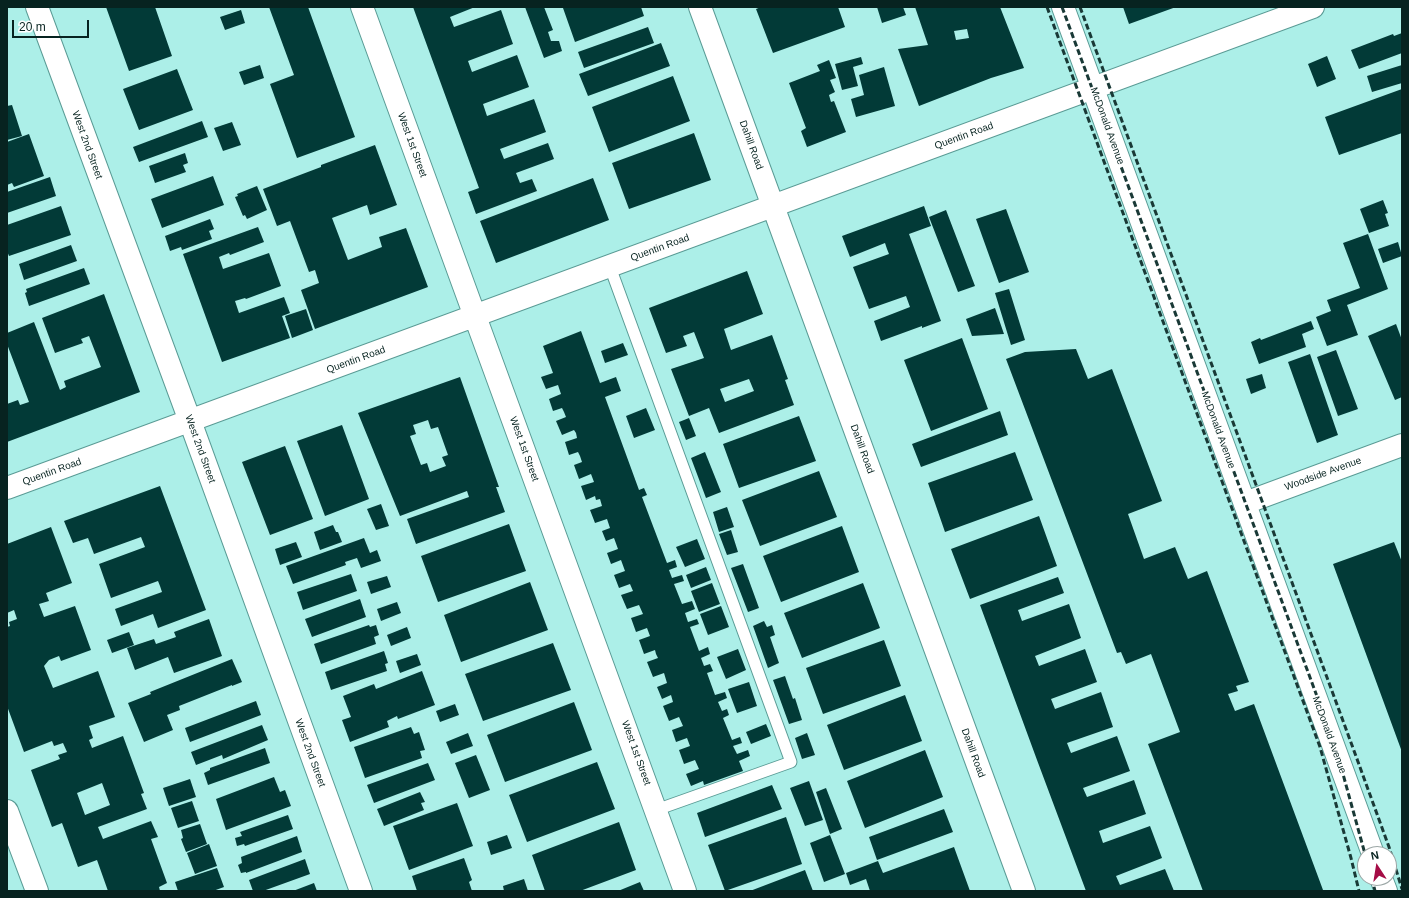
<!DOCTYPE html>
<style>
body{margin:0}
#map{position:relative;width:1409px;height:898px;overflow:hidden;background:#acefe8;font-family:Helvetica,sans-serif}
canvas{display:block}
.frame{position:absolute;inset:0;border:8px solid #072320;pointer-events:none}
.north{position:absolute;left:1357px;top:846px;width:40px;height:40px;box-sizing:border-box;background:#fff;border:1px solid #9ca7a6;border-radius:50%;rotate:348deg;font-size:11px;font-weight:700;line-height:16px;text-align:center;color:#072320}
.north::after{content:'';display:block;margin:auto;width:14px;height:18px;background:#a50d46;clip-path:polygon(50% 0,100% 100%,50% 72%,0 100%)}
.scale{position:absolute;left:12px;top:20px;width:77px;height:18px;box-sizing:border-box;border:2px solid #072320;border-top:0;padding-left:5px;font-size:12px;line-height:14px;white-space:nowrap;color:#072320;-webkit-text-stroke:3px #fff;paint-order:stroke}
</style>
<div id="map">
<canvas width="1409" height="898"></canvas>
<div class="frame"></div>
<div class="north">N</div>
<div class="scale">20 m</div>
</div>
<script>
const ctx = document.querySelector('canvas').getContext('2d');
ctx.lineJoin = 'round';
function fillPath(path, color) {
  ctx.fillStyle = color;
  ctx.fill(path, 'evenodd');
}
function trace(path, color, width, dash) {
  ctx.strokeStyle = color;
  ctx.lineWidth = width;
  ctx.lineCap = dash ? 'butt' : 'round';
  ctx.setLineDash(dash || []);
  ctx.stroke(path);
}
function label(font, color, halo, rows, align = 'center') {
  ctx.font = font + ' Helvetica,sans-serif';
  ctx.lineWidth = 4;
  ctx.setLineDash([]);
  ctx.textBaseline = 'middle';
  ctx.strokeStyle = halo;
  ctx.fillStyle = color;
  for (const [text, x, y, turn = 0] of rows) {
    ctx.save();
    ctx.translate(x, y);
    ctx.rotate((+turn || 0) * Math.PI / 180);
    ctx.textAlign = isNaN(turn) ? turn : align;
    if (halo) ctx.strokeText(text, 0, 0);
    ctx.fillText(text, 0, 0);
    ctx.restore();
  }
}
fillPath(new Path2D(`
 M 106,7 L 155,7 L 172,56 L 129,71 Z
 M 269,7 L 308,7 L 355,137 L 297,158 L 270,84 L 294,75 Z
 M 413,7 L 475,7 L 450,17 L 454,27 L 501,10 L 513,44 L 468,61 L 472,72 L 517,55 L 529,87 L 483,104 L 487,116 L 534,99 L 546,132 L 500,149 L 504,159 L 548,143 L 554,159 L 516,173 L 520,183 L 532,179 L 537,191 L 476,214 L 468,192 L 479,188 Z
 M 525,7 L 544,7 L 553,30 L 548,32 L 551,41 L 559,41 L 562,51 L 544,58 Z
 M 566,7 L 641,7 L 644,16 L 575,42 L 563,8 Z
 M 761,7 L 838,7 L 845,27 L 773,53 L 756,9 Z
 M 877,7 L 903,7 L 906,15 L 882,23 Z
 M 915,7 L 1000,7 L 1024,68 L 991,78 L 919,106 L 898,49 L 928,45 ZM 967,29 L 969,38 L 956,40 L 954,31 Z
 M 1123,7 L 1176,7 L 1129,24 Z
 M 241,10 L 245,23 L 225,30 L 220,17 Z
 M 648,27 L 654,43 L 584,68 L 578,52 Z
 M 1402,33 L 1402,53 L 1359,69 L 1351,50 L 1393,34 L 1394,36 Z
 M 661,43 L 670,66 L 588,96 L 579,74 Z
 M 1327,56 L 1336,79 L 1317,87 L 1308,64 Z
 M 861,57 L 863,64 L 853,67 L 858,86 L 842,90 L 835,64 Z
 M 829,60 L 836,78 L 830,80 L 835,92 L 829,95 L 831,102 L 834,101 L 846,132 L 807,147 L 801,131 L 806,128 L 789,83 L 820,71 L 817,65 Z
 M 260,65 L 264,78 L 244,85 L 239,72 Z
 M 1402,65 L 1402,83 L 1372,92 L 1367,76 Z
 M 884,67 L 895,106 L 856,117 L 851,99 L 864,95 L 859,75 Z
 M 177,69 L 193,110 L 139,130 L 123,89 Z
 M 673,76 L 690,121 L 609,152 L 592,107 Z
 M 1402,89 L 1402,133 L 1339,155 L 1325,117 Z
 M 12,105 L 22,136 L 7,140 L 7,106 Z
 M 202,121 L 208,137 L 139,162 L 133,147 Z
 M 232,122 L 241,145 L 223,151 L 214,128 Z
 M 694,133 L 711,180 L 629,209 L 612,163 Z
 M 29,134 L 44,176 L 14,187 L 12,183 L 7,185 L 7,142 Z
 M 375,145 L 397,205 L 370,215 L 367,205 L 332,218 L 348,260 L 382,247 L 379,237 L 406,228 L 428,287 L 315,329 L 301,290 L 319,283 L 315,270 L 309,272 L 290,221 L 277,226 L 263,189 L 321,167 L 321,165 Z
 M 185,153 L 188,163 L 183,165 L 186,172 L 155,183 L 149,166 Z
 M 213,176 L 224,205 L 162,228 L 151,199 Z
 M 50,177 L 56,196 L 7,213 L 7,192 Z
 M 593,178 L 609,220 L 496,263 L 480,221 Z
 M 257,186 L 267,210 L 247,219 L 245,215 L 243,216 L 235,197 L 238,196 L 237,194 Z
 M 1383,200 L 1388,213 L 1385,214 L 1389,226 L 1369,233 L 1360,209 Z
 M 61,206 L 71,235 L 9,256 L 7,251 L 7,225 Z
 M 924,206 L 931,226 L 909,234 L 941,321 L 922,328 L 922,326 L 881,341 L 874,321 L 910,307 L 906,296 L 869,309 L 853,267 L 889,254 L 887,249 L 885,243 L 850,257 L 842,236 Z
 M 1006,209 L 1029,272 L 999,283 L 976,219 Z
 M 946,210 L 975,286 L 958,292 L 929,217 Z
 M 210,219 L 214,229 L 209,231 L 212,239 L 182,250 L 181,247 L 170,251 L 165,236 Z
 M 258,227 L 264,242 L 230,255 L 229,253 L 219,257 L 223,269 L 269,253 L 281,286 L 246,299 L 245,298 L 235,301 L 239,313 L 284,297 L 290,313 L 282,316 L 290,338 L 222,362 L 183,254 Z
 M 1368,234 L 1388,289 L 1347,305 L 1358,335 L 1327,346 L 1316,317 L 1331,311 L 1327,300 L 1360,288 L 1343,243 Z
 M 1398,242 L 1402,256 L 1383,263 L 1378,249 Z
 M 71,245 L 77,261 L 24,280 L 19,264 Z
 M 84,268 L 90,284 L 29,306 L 25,293 L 27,292 L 26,289 Z
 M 747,271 L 763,314 L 724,329 L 731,350 L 772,335 L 788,379 L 785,380 L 794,405 L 719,433 L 709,408 L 689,416 L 671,369 L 704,358 L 694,332 L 683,336 L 687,346 L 666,353 L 649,308 ZM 749,379 L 754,391 L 725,402 L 720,389 Z
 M 1009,289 L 1025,340 L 1011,345 L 995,293 Z
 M 104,294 L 140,392 L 7,442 L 7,404 L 18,400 L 20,405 L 29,402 L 7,344 L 7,333 L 34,322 L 60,390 L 66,387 L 64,381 L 101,367 L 89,336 L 81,339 L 83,343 L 55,353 L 42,318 Z
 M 995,308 L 1004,334 L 972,336 L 966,319 Z
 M 306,309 L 313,330 L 292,338 L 285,316 Z
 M 1311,321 L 1314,329 L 1302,334 L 1306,347 L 1259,364 L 1251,342 L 1260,338 L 1261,340 Z
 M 1396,324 L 1402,340 L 1402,397 L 1395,400 L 1368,336 Z
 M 581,331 L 600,383 L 616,377 L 621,391 L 605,397 L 639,490 L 644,488 L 647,495 L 642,497 L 667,563 L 675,560 L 677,567 L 669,570 L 672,578 L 682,575 L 684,581 L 674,584 L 682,604 L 692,601 L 695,609 L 685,613 L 688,622 L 697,619 L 699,624 L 690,627 L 699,651 L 708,647 L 710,654 L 701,658 L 704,666 L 710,664 L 713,671 L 707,673 L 715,695 L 725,692 L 727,698 L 718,702 L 722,711 L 727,709 L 729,715 L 723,718 L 732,740 L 740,737 L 742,743 L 733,746 L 737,754 L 748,750 L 750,756 L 739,761 L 743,771 L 704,785 L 703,781 L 691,786 L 686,774 L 699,769 L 695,760 L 684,764 L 679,750 L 690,746 L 687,738 L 676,742 L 672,730 L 683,726 L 679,717 L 669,721 L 663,706 L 673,702 L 671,695 L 662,699 L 657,687 L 667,683 L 664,673 L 653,677 L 647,662 L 658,658 L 656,654 L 655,650 L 644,654 L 639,640 L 650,636 L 647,628 L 636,632 L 631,618 L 643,614 L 639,605 L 627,609 L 621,595 L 633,591 L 630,584 L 619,588 L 614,575 L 625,571 L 621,560 L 611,564 L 607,553 L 618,549 L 614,538 L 606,541 L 602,531 L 610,528 L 607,519 L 595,523 L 590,510 L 602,506 L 600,499 L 596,500 L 595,496 L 586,500 L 581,486 L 594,482 L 591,474 L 579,479 L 574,465 L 582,462 L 580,456 L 578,452 L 569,455 L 565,442 L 577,438 L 576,433 L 574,430 L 562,435 L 556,421 L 566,417 L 564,412 L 562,408 L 553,411 L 549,399 L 561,394 L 558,385 L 546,389 L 541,377 L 553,373 L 543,346 Z
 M 962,338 L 988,409 L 931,431 L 904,360 Z
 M 623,343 L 628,355 L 605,363 L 601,351 Z
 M 1076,349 L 1088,379 L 1112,369 L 1162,501 L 1128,514 L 1144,559 L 1175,547 L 1188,579 L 1207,571 L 1249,682 L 1236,686 L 1238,691 L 1228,694 L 1235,711 L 1254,704 L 1323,890 L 1320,891 L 1203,891 L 1148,744 L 1180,732 L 1151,654 L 1126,664 L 1121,652 L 1117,653 L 1006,359 L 1025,352 Z
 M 1336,350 L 1358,409 L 1338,416 L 1317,357 Z
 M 1310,354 L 1338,435 L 1317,443 L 1288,362 Z
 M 1262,374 L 1266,388 L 1251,394 L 1246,379 Z
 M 460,377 L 499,487 L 496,487 L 505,512 L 416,544 L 407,519 L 469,497 L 467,491 L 400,516 L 358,413 ZM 428,420 L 431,429 L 438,427 L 448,455 L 442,457 L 446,466 L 430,472 L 427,463 L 421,465 L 410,436 L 416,434 L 413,425 Z
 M 646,408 L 655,430 L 634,438 L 626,416 Z
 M 1000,411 L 1008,435 L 921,467 L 912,444 Z
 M 799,416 L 816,461 L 739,488 L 723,444 Z
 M 689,418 L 696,436 L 686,440 L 679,422 Z
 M 342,425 L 369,499 L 325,516 L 297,441 Z
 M 285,446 L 313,519 L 270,535 L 242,462 Z
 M 705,452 L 721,492 L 706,498 L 691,458 Z
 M 1015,452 L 1033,500 L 945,532 L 928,483 Z
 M 819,471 L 837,517 L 760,546 L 742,500 Z
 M 160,486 L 206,610 L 158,628 L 153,614 L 121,626 L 115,609 L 162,592 L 160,586 L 158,581 L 111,598 L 99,564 L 145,547 L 141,537 L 94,554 L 88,538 L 73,543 L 64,521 Z
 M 381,504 L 389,526 L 376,530 L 367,509 Z
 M 727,507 L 734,527 L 719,532 L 713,512 Z
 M 1039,516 L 1057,566 L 970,599 L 951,549 Z
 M 509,524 L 526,571 L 438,602 L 421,556 Z
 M 333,525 L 336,532 L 338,532 L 342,542 L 320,550 L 314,532 Z
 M 842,526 L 859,572 L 781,602 L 763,556 Z
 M 51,527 L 72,583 L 46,593 L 49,601 L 39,604 L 44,617 L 75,606 L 91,650 L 61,661 L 59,656 L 49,660 L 44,666 L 53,688 L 98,671 L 115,717 L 89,726 L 93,738 L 89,740 L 92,748 L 123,736 L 144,793 L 141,794 L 147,809 L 98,827 L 103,839 L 151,821 L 158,837 L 151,839 L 167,883 L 159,887 L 160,891 L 108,891 L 97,860 L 78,867 L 62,823 L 52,827 L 31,770 L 60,759 L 58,755 L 67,752 L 63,743 L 54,746 L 52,741 L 24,752 L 7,706 L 7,627 L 10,626 L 9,622 L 17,619 L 14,610 L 7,613 L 7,544 ZM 102,783 L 110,805 L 85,815 L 77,793 Z
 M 731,530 L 738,552 L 727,555 L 719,534 Z
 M 364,538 L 370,553 L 377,550 L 381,561 L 361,568 L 357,558 L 345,562 L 346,565 L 293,584 L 286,566 Z
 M 697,539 L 705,559 L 685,567 L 676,547 Z
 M 296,542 L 302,557 L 280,565 L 275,549 Z
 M 1394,542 L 1402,562 L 1402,752 L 1333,564 Z
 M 743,564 L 759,608 L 748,612 L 731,568 Z
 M 706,567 L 711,580 L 691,588 L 686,575 Z
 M 351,574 L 357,591 L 303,610 L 297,592 Z
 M 387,576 L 391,587 L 371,594 L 367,582 Z
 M 1058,577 L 1064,593 L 1018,610 L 1022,621 L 1069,604 L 1081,638 L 1035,656 L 1039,666 L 1085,649 L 1097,682 L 1051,699 L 1055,709 L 1101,692 L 1113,727 L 1067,743 L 1071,753 L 1117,736 L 1130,771 L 1083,788 L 1087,797 L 1134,780 L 1146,814 L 1099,831 L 1103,843 L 1150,826 L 1162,858 L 1116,876 L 1120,885 L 1165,869 L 1174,891 L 1086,891 L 1037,760 L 980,605 Z
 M 530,582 L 548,630 L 461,662 L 444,615 Z
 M 712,583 L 720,604 L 699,612 L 691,591 Z
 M 863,583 L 880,628 L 802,658 L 784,613 Z
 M 360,599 L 366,617 L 312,637 L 305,619 Z
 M 397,602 L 401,613 L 381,621 L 377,609 Z
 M 721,606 L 729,627 L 708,635 L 700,614 Z
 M 209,619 L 222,656 L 174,673 L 168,657 L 135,670 L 127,648 L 154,639 L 156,644 L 176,637 L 174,632 Z
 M 764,621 L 767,627 L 772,625 L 775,635 L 770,637 L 779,663 L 768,668 L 753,626 Z
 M 369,625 L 370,627 L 376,625 L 379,635 L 374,637 L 376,644 L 321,664 L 314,644 Z
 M 407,627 L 411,638 L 391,646 L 387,635 Z
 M 129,632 L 134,645 L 112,653 L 107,640 Z
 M 884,640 L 901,686 L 823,714 L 806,668 Z
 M 553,643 L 571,690 L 483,721 L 465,674 Z
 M 738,649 L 746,670 L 726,679 L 717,657 Z
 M 384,651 L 388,663 L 385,664 L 387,671 L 331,690 L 325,672 Z
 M 417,654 L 421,665 L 400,673 L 396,661 Z
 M 232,659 L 242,682 L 232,686 L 232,685 L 179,706 L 180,710 L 167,715 L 173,730 L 144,742 L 128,703 L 151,694 L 150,692 Z
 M 422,671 L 435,705 L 398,719 L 397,716 L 387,721 L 389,727 L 350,742 L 342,720 L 351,717 L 343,696 L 374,684 L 376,689 Z
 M 785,676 L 793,699 L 795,698 L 802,720 L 789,724 L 773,680 Z
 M 749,682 L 757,706 L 737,713 L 728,689 Z
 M 905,695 L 922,741 L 844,770 L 827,725 Z
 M 256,701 L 261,715 L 190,742 L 185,728 Z
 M 574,702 L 592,750 L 505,782 L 487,735 Z
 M 455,704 L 459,715 L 440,722 L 436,711 Z
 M 766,724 L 771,736 L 751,744 L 746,732 Z
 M 262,725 L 268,740 L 223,759 L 222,755 L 196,765 L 191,752 Z
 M 411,727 L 414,734 L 419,732 L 425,750 L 420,751 L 422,758 L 365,778 L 354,747 Z
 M 468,733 L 473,746 L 451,754 L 446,742 Z
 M 807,733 L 815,755 L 802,759 L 795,738 Z
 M 265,748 L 270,763 L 208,785 L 204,773 L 210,770 L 210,768 Z
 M 925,750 L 943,797 L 865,828 L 847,781 Z
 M 476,755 L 490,790 L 469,798 L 455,763 Z
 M 597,762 L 615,809 L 527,842 L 509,795 Z
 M 428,763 L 435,780 L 374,803 L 367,785 Z
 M 274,777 L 280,792 L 285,790 L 291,806 L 226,830 L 216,799 Z
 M 190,779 L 196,797 L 169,806 L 163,788 Z
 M 809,781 L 823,820 L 805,826 L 790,788 Z
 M 772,785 L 782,809 L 705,837 L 697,813 Z
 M 826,788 L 842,829 L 830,834 L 816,792 Z
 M 420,792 L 425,802 L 421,803 L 424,810 L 384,826 L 377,809 Z
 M 192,801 L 199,821 L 178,828 L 171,808 Z
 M 457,803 L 473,846 L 409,870 L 393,826 Z
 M 944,809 L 953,832 L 877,860 L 869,837 Z
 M 288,815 L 293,829 L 245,846 L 244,844 L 237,846 L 235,838 L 242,836 L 240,832 Z
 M 786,817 L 802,864 L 725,891 L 708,845 Z
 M 619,822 L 636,870 L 580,891 L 545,891 L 532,855 Z
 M 200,824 L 207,844 L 186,852 L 181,839 L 183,838 L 181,830 Z
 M 507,835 L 512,848 L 491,855 L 487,842 Z
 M 830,835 L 845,874 L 824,882 L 810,843 Z
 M 297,836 L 302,852 L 246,873 L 246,872 L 241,873 L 238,865 L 242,863 L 241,857 Z
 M 209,844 L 217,866 L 195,874 L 187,853 Z
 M 954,847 L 970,891 L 870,891 L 866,879 L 850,885 L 846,873 L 878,861 L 883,873 Z
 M 464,858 L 472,880 L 469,882 L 472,891 L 417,891 L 412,876 Z
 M 305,859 L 310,874 L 263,891 L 253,891 L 249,880 Z
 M 217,868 L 224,887 L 213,891 L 178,891 L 175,882 Z
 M 805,870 L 813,891 L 750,891 Z
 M 524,879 L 528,891 L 504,891 L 503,886 Z
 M 640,882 L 644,891 L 618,891 Z
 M 314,883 L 317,891 L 293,891 Z`), '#023a37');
const service = new Path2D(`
 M 610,267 L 791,762 L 656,810`);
const minor = new Path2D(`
 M 37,7 L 190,421 L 361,891
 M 362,7 L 685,891
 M 700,7 L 1024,891
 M 7,488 L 1313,7
 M 1245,503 L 1402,445
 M 7,811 L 37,891`);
const secondary = new Path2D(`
 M 1063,7 L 1373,854
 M 1381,878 L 1386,891`);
trace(service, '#5a9b95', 13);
trace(minor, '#5a9b95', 24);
trace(secondary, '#5a9b95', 24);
trace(service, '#fff', 11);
trace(minor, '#fff', 22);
trace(secondary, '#fff', 22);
trace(new Path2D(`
 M 1047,7 L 1320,747 L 1351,858 L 1359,891
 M 1062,7 L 1335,745 L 1365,854
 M 1080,7 L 1353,748 L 1389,847 L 1402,889
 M 1372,878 L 1375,891`), '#193936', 3, [6, 3]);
label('10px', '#072320', '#fff', [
 ["McDonald Avenue",1107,126,70],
 ["Quentin Road",964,136,-20],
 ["West 2nd Street",87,145,70],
 ["West 1st Street",412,145,70],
 ["Dahill Road",751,145,70],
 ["Quentin Road",660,248,-20],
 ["Quentin Road",356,360,-20],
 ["McDonald Avenue",1218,430,70],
 ["West 2nd Street",200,449,70],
 ["West 1st Street",524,449,70],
 ["Dahill Road",862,449,70],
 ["Quentin Road",52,472,-20],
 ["Woodside Avenue",1323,474,-20],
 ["McDonald Avenue",1329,735,70],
 ["West 2nd Street",310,753,70],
 ["West 1st Street",636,753,70],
 ["Dahill Road",973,753,70]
]);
</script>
